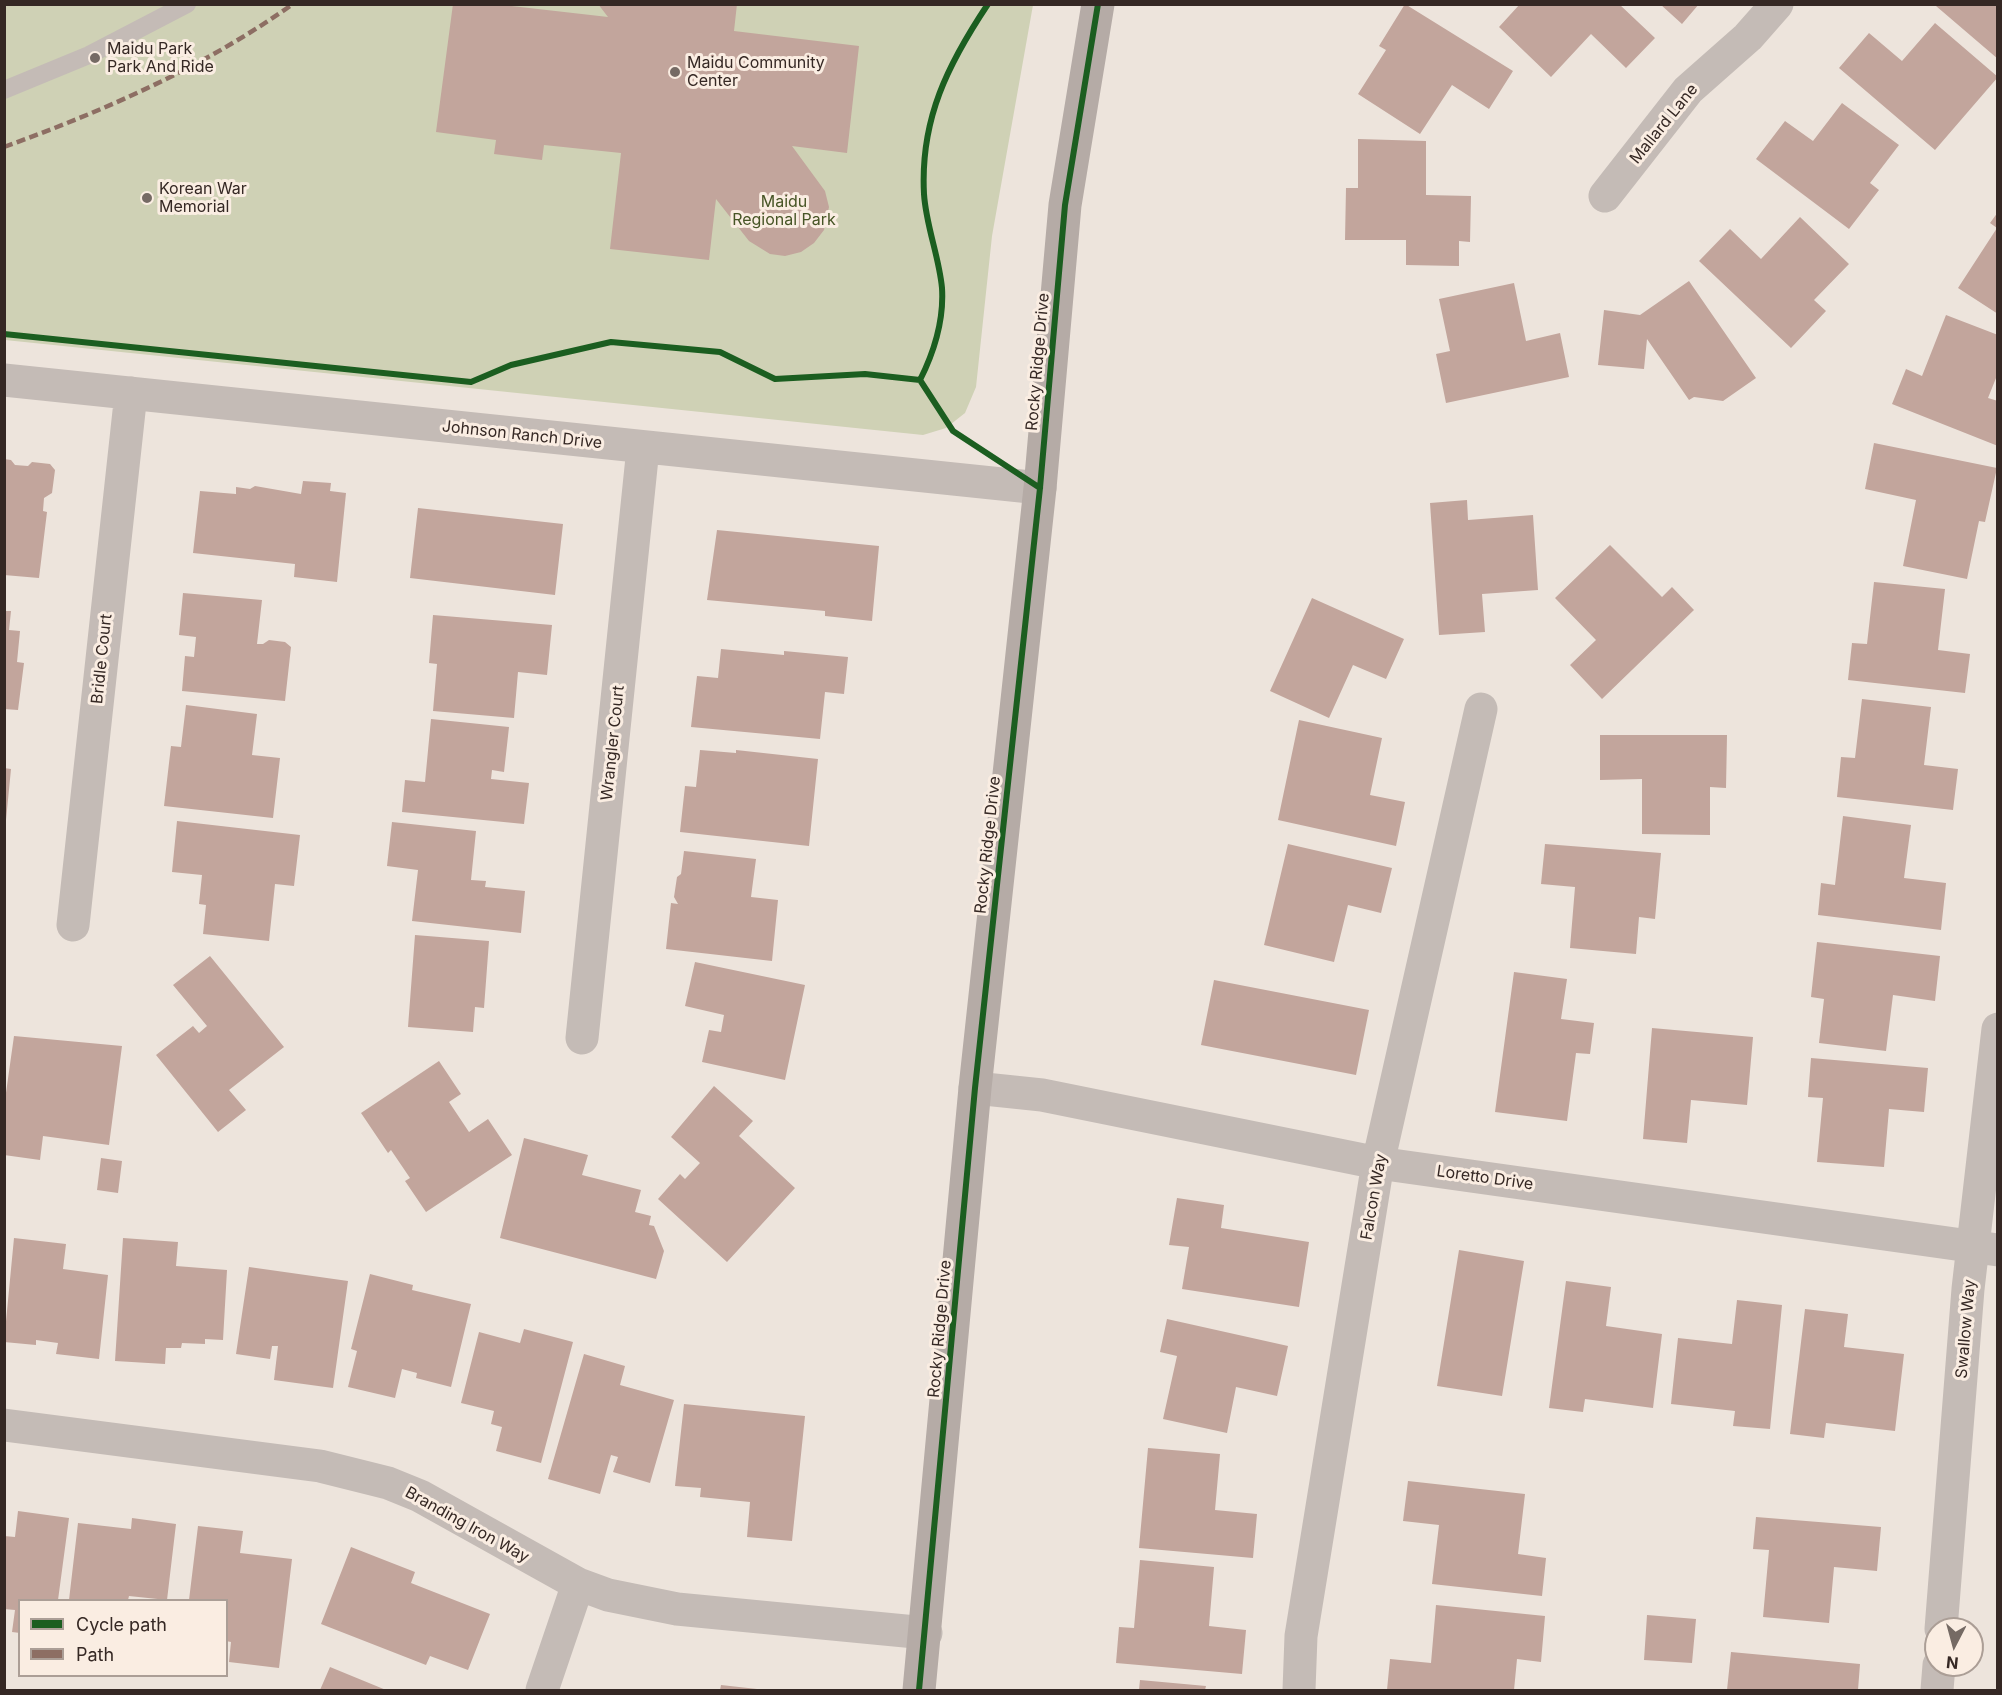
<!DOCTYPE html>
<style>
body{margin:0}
#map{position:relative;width:2002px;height:1695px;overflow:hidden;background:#ede4dc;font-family:Inter,sans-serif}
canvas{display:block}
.frame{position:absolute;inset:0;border:6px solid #352824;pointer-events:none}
.legend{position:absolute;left:18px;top:1599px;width:210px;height:78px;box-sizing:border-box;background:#faede2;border:2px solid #ab9e96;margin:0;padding:8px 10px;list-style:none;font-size:18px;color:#352824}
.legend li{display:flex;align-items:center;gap:12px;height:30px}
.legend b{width:30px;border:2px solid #ab9e96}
.north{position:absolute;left:1924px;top:1617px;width:60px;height:60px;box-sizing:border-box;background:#faede2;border:2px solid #ab9e96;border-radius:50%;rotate:186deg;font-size:16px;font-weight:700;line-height:24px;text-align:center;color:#352824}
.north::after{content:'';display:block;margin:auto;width:21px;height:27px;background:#756a64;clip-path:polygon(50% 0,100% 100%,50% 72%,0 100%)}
</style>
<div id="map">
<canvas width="2002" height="1695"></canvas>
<div class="frame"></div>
<ul class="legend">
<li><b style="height:8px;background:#1b5e20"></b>Cycle path</li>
<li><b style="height:8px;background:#8d6e63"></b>Path</li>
</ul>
<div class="north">N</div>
</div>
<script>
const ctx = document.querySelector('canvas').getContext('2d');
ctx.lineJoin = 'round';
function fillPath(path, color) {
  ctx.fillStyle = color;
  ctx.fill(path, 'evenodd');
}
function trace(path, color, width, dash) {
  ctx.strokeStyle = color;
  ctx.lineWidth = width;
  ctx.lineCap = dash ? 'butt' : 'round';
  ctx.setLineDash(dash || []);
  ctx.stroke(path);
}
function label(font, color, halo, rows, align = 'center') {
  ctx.font = font + ' Inter,sans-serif';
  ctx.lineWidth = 6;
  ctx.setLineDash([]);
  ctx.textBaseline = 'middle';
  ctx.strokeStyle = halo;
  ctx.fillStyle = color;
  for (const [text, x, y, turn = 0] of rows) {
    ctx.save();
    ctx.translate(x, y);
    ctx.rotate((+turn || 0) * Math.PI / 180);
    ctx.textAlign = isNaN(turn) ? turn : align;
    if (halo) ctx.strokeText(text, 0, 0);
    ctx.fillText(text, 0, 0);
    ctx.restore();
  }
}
fillPath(new Path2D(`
 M 5,5 L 1033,5 L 992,236 L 976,387 L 965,413 L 946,428 L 923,435 L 5,340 Z`), '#cfd1b5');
fillPath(new Path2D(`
 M 453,4 L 494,4 L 608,17 L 598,4 L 737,4 L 734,31 L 859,46 L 847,153 L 792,146 L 825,191 L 829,207 L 824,230 L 814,243 L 801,252 L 785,256 L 770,254 L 749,241 L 716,199 L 709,260 L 610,249 L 621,153 L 544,145 L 542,160 L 494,154 L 496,140 L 436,132 Z
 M 1405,4 L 1513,71 L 1489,109 L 1452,85 L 1420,134 L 1358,94 L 1386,50 L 1379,46 Z
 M 1520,4 L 1619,4 L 1655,38 L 1626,68 L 1591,34 L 1551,77 L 1499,27 Z
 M 1660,4 L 1699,4 L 1682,24 Z
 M 1937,4 L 1998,4 L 1998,59 L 1936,6 Z
 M 1935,23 L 1998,77 L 1935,150 L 1839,68 L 1869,33 L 1902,61 Z
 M 1842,103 L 1899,145 L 1870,183 L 1879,190 L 1849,229 L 1756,159 L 1785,121 L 1813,141 Z
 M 1358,139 L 1426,141 L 1426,195 L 1471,196 L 1470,242 L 1459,241 L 1459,266 L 1406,265 L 1406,240 L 1345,240 L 1346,188 L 1358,188 Z
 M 1998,212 L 1998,314 L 1958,288 L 1997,228 L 1990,223 Z
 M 1800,217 L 1849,264 L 1814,300 L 1826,311 L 1791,348 L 1699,261 L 1730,229 L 1761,259 Z
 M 1689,281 L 1756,378 L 1723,401 L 1694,397 L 1689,400 L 1647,339 L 1644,369 L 1598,365 L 1604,310 L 1640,315 Z
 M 1514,283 L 1526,341 L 1560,333 L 1569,377 L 1446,403 L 1436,354 L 1450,351 L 1439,299 Z
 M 1946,315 L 1998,335 L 1998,373 L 1988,398 L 1998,401 L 1998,446 L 1892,404 L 1906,369 L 1922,376 Z
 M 1874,443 L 1997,468 L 1985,522 L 1979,521 L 1967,579 L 1903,566 L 1916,500 L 1865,489 Z
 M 4,459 L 11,460 L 15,465 L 28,466 L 32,462 L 50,464 L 55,470 L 52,493 L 44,498 L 43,511 L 47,512 L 39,578 L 4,575 Z
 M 303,481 L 331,483 L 330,491 L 346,493 L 337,582 L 294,577 L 295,564 L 193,553 L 200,491 L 236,494 L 236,487 L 250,489 L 255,486 L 301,494 Z
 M 1467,500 L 1468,520 L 1533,515 L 1538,590 L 1482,594 L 1485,632 L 1439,635 L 1430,503 Z
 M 418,508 L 563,524 L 555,595 L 410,578 Z
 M 717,530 L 879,546 L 872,621 L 825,616 L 825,611 L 707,600 Z
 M 1610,545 L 1662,597 L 1672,587 L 1694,610 L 1602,699 L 1570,665 L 1596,640 L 1555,598 Z
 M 1874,582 L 1945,589 L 1938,650 L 1970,654 L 1965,693 L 1848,680 L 1852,643 L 1867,644 Z
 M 183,593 L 262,600 L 257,644 L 263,644 L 269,640 L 285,642 L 291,647 L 285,701 L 182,691 L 185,656 L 194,657 L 196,637 L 179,635 Z
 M 1312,598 L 1404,639 L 1386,679 L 1353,665 L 1329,718 L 1270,691 Z
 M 4,611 L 11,611 L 9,630 L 20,631 L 17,662 L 24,663 L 18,710 L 4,709 Z
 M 433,615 L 552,625 L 547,675 L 518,672 L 514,718 L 433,711 L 437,664 L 429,663 Z
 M 721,649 L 784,655 L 784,651 L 848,657 L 844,694 L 825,692 L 820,739 L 691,727 L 697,676 L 718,678 Z
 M 1862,699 L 1931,707 L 1924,765 L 1958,769 L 1953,810 L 1837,797 L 1841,757 L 1855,758 Z
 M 186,705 L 257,714 L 252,755 L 280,758 L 273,818 L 164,806 L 171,746 L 181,747 Z
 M 431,719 L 509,727 L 504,772 L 492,770 L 491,779 L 529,783 L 524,824 L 402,812 L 405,780 L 425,782 Z
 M 1299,720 L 1382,738 L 1370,795 L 1405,802 L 1396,846 L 1278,820 Z
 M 1600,735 L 1727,735 L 1726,788 L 1710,787 L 1710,835 L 1642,834 L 1642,779 L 1600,780 Z
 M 700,750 L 736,753 L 736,750 L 818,759 L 809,846 L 680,832 L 685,786 L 696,787 Z
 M 4,768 L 11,769 L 6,820 L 4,820 Z
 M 1843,816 L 1911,825 L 1904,878 L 1946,883 L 1941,930 L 1818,915 L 1821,883 L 1835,885 Z
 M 177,821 L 300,835 L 294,886 L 275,884 L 269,941 L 203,934 L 206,905 L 199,904 L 202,875 L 172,872 Z
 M 392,822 L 476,831 L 471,880 L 486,881 L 485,887 L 525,891 L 521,933 L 412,921 L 418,870 L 387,866 Z
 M 1288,844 L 1392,868 L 1381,913 L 1348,905 L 1334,962 L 1264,945 Z
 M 1545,844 L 1661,853 L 1655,919 L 1639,917 L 1636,954 L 1570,948 L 1575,887 L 1541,884 Z
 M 684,851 L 756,859 L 751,897 L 778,900 L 772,961 L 666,949 L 671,903 L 678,904 L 674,897 L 677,877 L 681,874 Z
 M 415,935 L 489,941 L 484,1008 L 475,1007 L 473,1032 L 408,1027 Z
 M 1817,942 L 1940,956 L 1935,1001 L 1893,995 L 1886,1051 L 1819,1043 L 1824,999 L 1811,997 Z
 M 210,956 L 284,1047 L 229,1090 L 246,1110 L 218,1132 L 156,1055 L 193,1026 L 199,1033 L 207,1026 L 173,985 Z
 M 695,962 L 805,985 L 785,1080 L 702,1062 L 709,1030 L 721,1032 L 724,1015 L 685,1006 Z
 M 1514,972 L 1567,979 L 1561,1019 L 1594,1023 L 1590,1054 L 1576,1053 L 1567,1121 L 1495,1112 Z
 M 1214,980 L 1369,1010 L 1356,1075 L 1201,1045 Z
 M 1652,1028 L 1753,1037 L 1747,1105 L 1691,1100 L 1687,1143 L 1643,1139 Z
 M 14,1036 L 122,1046 L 109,1145 L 43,1136 L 40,1160 L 4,1155 L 4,1107 Z
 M 1811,1058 L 1928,1068 L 1924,1112 L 1889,1109 L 1884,1167 L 1817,1162 L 1823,1098 L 1808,1097 Z
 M 439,1061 L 461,1094 L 449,1102 L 469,1132 L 488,1119 L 512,1155 L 426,1212 L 405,1181 L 410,1178 L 391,1150 L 388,1153 L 361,1113 Z
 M 714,1086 L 753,1121 L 739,1136 L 795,1188 L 727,1262 L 658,1199 L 680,1174 L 685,1179 L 700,1163 L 671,1137 Z
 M 524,1138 L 588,1155 L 582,1175 L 641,1190 L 635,1212 L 651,1216 L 649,1225 L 654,1226 L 664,1251 L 656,1279 L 500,1238 Z
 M 101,1158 L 122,1161 L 118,1193 L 97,1190 Z
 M 1177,1198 L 1224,1205 L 1221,1228 L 1309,1242 L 1299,1307 L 1182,1289 L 1189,1247 L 1169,1245 Z
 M 14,1238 L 66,1244 L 63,1269 L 108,1275 L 99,1359 L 56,1354 L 58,1343 L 36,1340 L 36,1345 L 4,1342 Z
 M 123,1238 L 178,1242 L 176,1266 L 227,1270 L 223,1340 L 205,1339 L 205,1344 L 182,1343 L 181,1348 L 166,1348 L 165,1364 L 115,1361 Z
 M 1459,1250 L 1524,1261 L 1502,1396 L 1437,1386 Z
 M 249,1267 L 348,1281 L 333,1388 L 274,1380 L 278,1346 L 272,1346 L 270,1359 L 236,1354 Z
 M 370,1274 L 413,1285 L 412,1290 L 471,1304 L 451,1387 L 416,1378 L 417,1373 L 402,1369 L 395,1398 L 348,1387 L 357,1351 L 351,1349 Z
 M 1566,1281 L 1611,1287 L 1606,1326 L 1662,1334 L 1653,1408 L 1585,1399 L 1583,1412 L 1549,1408 Z
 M 1737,1300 L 1782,1305 L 1770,1429 L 1733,1426 L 1735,1411 L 1671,1404 L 1678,1338 L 1732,1344 Z
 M 1805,1309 L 1848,1314 L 1844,1347 L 1904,1354 L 1895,1431 L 1826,1423 L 1824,1438 L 1790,1434 Z
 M 1167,1319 L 1288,1346 L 1277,1396 L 1236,1387 L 1227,1433 L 1163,1419 L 1177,1356 L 1160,1352 Z
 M 524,1329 L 573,1342 L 541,1463 L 496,1451 L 502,1427 L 491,1424 L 494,1411 L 461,1403 L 479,1332 L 520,1343 Z
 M 584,1354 L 625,1366 L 620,1385 L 674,1400 L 650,1483 L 613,1472 L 618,1457 L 611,1455 L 600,1494 L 548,1479 Z
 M 684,1404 L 805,1416 L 792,1541 L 747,1537 L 750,1502 L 700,1497 L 701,1488 L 675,1486 Z
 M 1148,1448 L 1220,1454 L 1215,1510 L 1257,1514 L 1253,1558 L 1139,1548 Z
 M 1408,1481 L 1525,1494 L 1518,1554 L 1546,1558 L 1542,1596 L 1432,1584 L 1439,1525 L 1403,1521 Z
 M 18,1511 L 69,1518 L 58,1600 L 20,1600 L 20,1633 L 12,1632 L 15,1610 L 4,1609 L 4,1536 L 15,1537 Z
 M 1756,1517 L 1881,1527 L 1877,1571 L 1834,1567 L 1829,1623 L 1763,1617 L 1769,1550 L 1753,1549 Z
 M 132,1518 L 176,1524 L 167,1600 L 129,1596 L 128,1600 L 69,1600 L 78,1523 L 131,1529 Z
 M 198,1526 L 243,1531 L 240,1553 L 292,1559 L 279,1668 L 229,1662 L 231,1642 L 226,1641 L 226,1600 L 189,1600 Z
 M 351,1547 L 415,1572 L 411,1583 L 490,1614 L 468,1670 L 430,1656 L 426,1665 L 321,1624 Z
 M 1140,1560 L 1214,1567 L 1209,1626 L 1246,1630 L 1242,1674 L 1116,1663 L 1119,1627 L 1134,1628 Z
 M 1436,1605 L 1545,1616 L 1541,1662 L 1517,1659 L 1514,1690 L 1387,1690 L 1390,1659 L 1431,1663 Z
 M 1647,1615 L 1696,1619 L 1692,1663 L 1644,1660 Z
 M 1731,1652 L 1860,1664 L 1858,1690 L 1727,1690 Z
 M 330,1667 L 386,1690 L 320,1690 Z
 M 1140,1680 L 1206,1686 L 1205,1690 L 1139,1690 Z
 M 721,1685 L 757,1689 L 757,1690 L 720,1690 Z`), '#c2a59c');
trace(new Path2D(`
 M 4,90 L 89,55 L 187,4`), '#c4bbb6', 18);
trace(new Path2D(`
 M 1605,196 L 1688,90 L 1748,37 L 1777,4
 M 4,380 L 1040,488
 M 73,925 L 131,393
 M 582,1038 L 643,448
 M 975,1088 L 1042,1095 L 1378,1163 L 1998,1250
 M 4,1425 L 320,1466 L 388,1483 L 420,1496 L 578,1584 L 608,1595 L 677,1609 L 926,1633
 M 1941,1629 L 1968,1289 L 1998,1029
 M 542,1690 L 578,1584
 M 1299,1690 L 1301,1636 L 1378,1163 L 1481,709
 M 1937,1690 L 1939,1665`), '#c4bbb6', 33);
trace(new Path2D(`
 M 919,1690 L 975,1088 L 1040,488 L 1065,205 L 1098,4`), '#b5aba6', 33);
trace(new Path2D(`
 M 4,147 C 106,110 204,67 293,4`), '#8d6e63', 4.5, [9, 4.5]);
trace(new Path2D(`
 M 4,334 L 471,382 L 511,365 L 611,342 L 720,352 L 775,379 L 865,374 L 920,380
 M 920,380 C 934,352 944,320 942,288 C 939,256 926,226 924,194 C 920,119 948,64 988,4
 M 920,380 L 953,431 L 1040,488
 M 919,1690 L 975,1088 L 1040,488 L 1065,205 L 1098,4`), '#1b5e20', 6);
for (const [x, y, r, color] of [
 [95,58,6,"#756a64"],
 [675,72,6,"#756a64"],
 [147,198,6,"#756a64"]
]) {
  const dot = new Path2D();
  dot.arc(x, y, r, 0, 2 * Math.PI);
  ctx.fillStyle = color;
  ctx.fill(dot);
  trace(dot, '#faede2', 2);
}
label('16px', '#352824', '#faede2', [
 ["Maidu Park",107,49],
 ["Park And Ride",107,67],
 ["Maidu Community",687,63],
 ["Center",687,81],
 ["Korean War",159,189],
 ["Memorial",159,207]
], 'left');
label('16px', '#352824', '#faede2', [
 ["Mallard Lane",1664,124,-51],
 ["Rocky Ridge Drive",1038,362,-85],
 ["Johnson Ranch Drive",522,435,6],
 ["Bridle Court",102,659,-84],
 ["Wrangler Court",613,743,-84],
 ["Rocky Ridge Drive",988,845,-84],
 ["Loretto Drive",1485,1178,8],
 ["Falcon Way",1374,1197,-80],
 ["Rocky Ridge Drive",940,1329,-85],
 ["Swallow Way",1966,1329,-85],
 ["Branding Iron Way",467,1525,29]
]);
label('16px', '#475526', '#faede2', [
 ["Maidu",784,202],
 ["Regional Park",784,220]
]);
</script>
